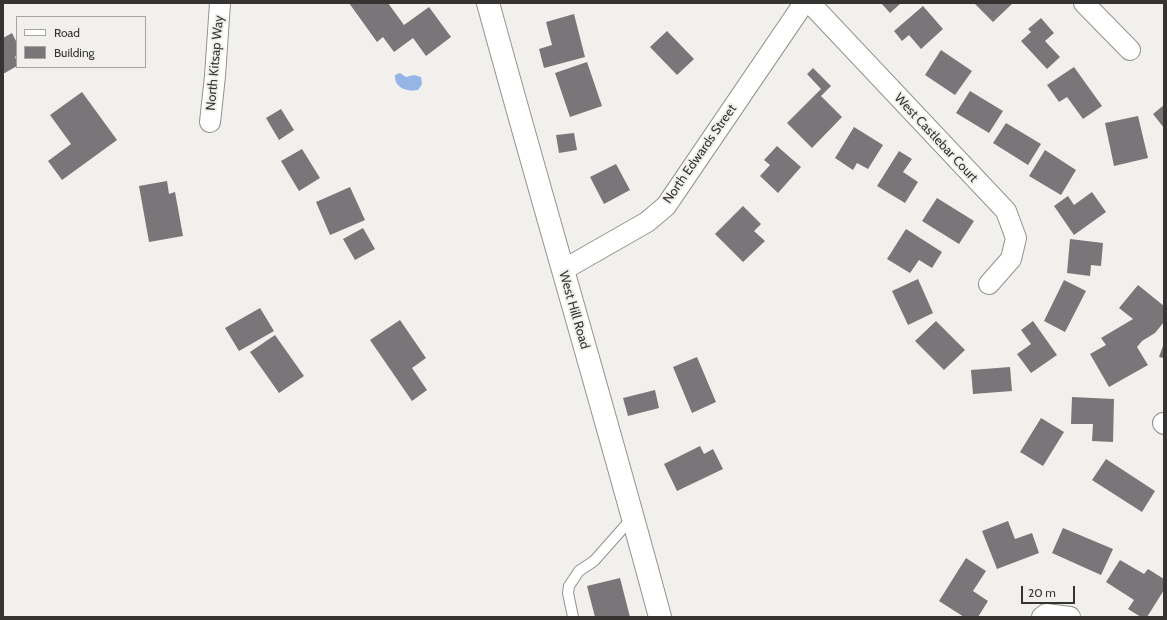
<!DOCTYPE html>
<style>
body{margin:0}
#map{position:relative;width:1167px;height:620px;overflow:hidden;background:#f1f0ec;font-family:Cabin,sans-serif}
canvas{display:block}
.frame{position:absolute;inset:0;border:4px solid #353433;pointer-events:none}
.legend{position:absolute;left:16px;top:16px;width:130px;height:52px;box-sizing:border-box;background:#f1f0ec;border:1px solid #a6a5a2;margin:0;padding:5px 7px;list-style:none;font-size:12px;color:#353433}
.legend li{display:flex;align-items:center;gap:8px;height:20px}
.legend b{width:20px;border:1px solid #a6a5a2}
.scale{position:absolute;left:1021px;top:586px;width:54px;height:18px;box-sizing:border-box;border:2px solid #353433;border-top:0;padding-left:5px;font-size:12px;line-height:14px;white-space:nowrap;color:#353433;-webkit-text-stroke:3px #f1f0ec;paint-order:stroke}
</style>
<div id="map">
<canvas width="1167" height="620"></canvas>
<div class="frame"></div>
<ul class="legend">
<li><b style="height:5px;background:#fff"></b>Road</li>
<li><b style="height:11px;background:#797679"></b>Building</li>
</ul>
<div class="scale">20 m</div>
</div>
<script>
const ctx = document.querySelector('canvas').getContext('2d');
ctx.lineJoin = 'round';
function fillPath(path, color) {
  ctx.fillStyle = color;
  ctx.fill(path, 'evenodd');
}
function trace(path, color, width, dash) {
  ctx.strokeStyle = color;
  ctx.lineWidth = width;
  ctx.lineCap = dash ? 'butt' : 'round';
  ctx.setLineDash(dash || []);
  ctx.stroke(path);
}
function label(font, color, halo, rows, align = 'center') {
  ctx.font = font + ' Cabin,sans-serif';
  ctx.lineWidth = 4;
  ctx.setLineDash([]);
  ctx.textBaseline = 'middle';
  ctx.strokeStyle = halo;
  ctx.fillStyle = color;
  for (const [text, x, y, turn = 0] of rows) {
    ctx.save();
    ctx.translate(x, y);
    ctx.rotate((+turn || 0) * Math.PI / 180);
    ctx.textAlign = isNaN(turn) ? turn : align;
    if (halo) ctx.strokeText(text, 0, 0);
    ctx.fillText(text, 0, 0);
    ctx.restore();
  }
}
fillPath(new Path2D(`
 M 400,73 L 406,77 L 414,75 L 421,77 L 422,84 L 418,90 C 407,92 394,88 395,75 Z`), '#95b5e7');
fillPath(new Path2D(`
 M 349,3 L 388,3 L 404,25 L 429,7 L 451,37 L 426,56 L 413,38 L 394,52 L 383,37 L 377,42 Z
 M 881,3 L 901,3 L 890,13 Z
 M 974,3 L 1013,3 L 993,22 Z
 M 923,6 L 943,29 L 921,49 L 909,35 L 902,41 L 894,31 Z
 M 574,14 L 585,57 L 544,68 L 539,49 L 552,45 L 546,22 Z
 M 1041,18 L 1054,33 L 1045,41 L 1060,57 L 1047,69 L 1021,41 L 1031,32 L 1028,29 Z
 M 667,31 L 694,59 L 677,75 L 650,47 Z
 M 12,33 L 17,43 L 17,55 L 15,57 L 17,61 L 17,66 L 3,74 L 3,38 Z
 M 941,50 L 972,71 L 955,95 L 925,75 Z
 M 587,62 L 602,106 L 570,117 L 555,73 Z
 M 1074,67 L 1102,106 L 1083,119 L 1067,97 L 1059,102 L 1047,85 Z
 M 813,68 L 831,86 L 821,96 L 842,117 L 812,148 L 787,123 L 821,89 L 807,74 Z
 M 970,91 L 1003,111 L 989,133 L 956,113 Z
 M 82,92 L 117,140 L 62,180 L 48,161 L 71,144 L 50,115 Z
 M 1164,105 L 1164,128 L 1153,114 Z
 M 281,109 L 294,130 L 279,140 L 266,118 Z
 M 1138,116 L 1148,158 L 1114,166 L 1105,123 Z
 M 1006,123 L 1041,144 L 1028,165 L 993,143 Z
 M 854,127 L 883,145 L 868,169 L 857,163 L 853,170 L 835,158 Z
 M 574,133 L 577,150 L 559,153 L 556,135 Z
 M 777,146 L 801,167 L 778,193 L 760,176 L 770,165 L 764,160 Z
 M 302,149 L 320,178 L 299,191 L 281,161 Z
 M 1045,150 L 1076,170 L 1061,195 L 1029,176 Z
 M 899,151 L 912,159 L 903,172 L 918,182 L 905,203 L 877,186 Z
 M 616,164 L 630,190 L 604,204 L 590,177 Z
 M 167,181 L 169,194 L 175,192 L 183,236 L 149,242 L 139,186 Z
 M 350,187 L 365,220 L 330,235 L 316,202 Z
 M 1092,192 L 1106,212 L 1074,235 L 1054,206 L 1068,196 L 1074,205 Z
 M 937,198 L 974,221 L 959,244 L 922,221 Z
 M 743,206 L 761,224 L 754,231 L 765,241 L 743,262 L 715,234 Z
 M 363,228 L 375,249 L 355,260 L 343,239 Z
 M 906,229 L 942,252 L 932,268 L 919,260 L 910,273 L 887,259 Z
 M 1070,239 L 1103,243 L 1101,266 L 1091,265 L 1090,276 L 1067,273 Z
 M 918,279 L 933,313 L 908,325 L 892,291 Z
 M 1064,280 L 1086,291 L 1065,332 L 1044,321 Z
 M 1138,285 L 1164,306 L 1164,322 L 1155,333 L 1142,341 L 1137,347 L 1148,365 L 1109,387 L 1090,354 L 1106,345 L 1101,338 L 1133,319 L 1119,308 Z
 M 260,308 L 274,331 L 239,351 L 225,328 Z
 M 400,320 L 426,358 L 412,368 L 427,390 L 412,401 L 370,340 Z
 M 936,321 L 965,350 L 944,370 L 915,341 Z
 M 1033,321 L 1057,355 L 1031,373 L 1017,354 L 1031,344 L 1021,330 Z
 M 275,335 L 304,376 L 279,393 L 250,352 Z
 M 1164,343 L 1164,358 L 1159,357 Z
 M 697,357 L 716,402 L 692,413 L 673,367 Z
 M 1010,367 L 1012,391 L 973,394 L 971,370 Z
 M 655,390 L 659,408 L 628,416 L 623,398 Z
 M 1072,397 L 1114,399 L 1113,442 L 1092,441 L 1093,424 L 1071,424 Z
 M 1041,418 L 1064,432 L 1043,466 L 1020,452 Z
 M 700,446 L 704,454 L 713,449 L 723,469 L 677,491 L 664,464 Z
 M 1106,459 L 1155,491 L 1142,512 L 1092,480 Z
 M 1008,521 L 1015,539 L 1032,533 L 1039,553 L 997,569 L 982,531 Z
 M 1063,528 L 1113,549 L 1101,575 L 1052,553 Z
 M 966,558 L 986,571 L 973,591 L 988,601 L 978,617 L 964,617 L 939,601 Z
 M 1120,560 L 1144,574 L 1148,569 L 1164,579 L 1164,590 L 1147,617 L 1141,617 L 1128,609 L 1134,600 L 1106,582 Z
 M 620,578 L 630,617 L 595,617 L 587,586 Z`), '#797679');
const service = new Path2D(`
 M 573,617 L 568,593 L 569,586 L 579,571 L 594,561 L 633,517`);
const minor = new Path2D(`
 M 810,3 L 1006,211 L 1016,238 L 1011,259 L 989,284
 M 1084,3 L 1130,50
 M 210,122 L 215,76 L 220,3
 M 563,270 L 647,222 L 666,206 L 804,3
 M 1163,423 L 1164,424
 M 1042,617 L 1046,614 L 1070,617`);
const tertiary = new Path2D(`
 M 488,3 C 544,208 605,412 660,617`);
trace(service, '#93928e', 12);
trace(minor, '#93928e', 22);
trace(tertiary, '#93928e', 24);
trace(service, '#fff', 10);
trace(minor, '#fff', 20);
trace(tertiary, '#fff', 22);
label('13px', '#353433', '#f1f0ec', [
 ["North Kitsap Way",215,63,-85],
 ["West Castlebar Court",936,138,47],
 ["North Edwards Street",700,154,-55],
 ["West Hill Road",574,310,74]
]);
</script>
